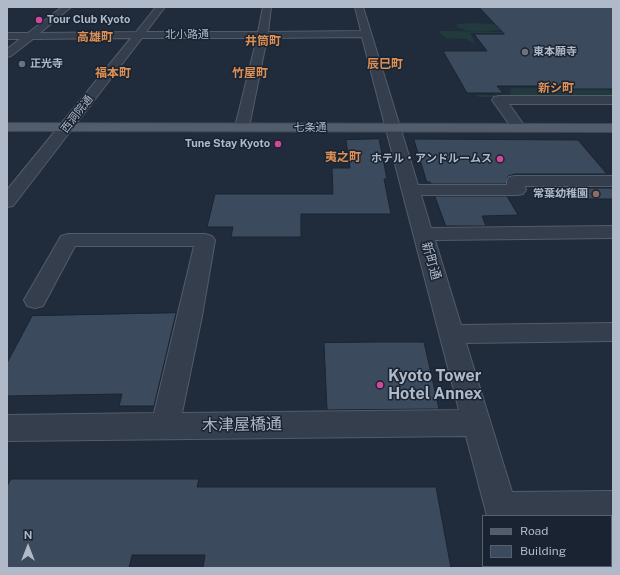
<!DOCTYPE html>
<meta charset="utf-8">
<style>
body{margin:0}
#map{position:relative;width:620px;height:575px;overflow:hidden;background:#202c3c;font-family:"Public Sans",sans-serif}
canvas{display:block}
.frame{position:absolute;inset:0;border:8px solid #afb9c8;pointer-events:none}
.legend{position:absolute;left:482px;top:515px;width:130px;height:52px;box-sizing:border-box;background:#192331;border:1px solid #555f6d;margin:0;padding:5px 7px;list-style:none;font-size:12px;color:#afb9c8}
.legend li{display:flex;align-items:center;gap:8px;height:20px}
.legend b{width:20px;border:1px solid #555f6d}
.north{position:absolute;left:8px;top:527px;width:40px;height:40px;-webkit-text-stroke:3px #192331;paint-order:stroke;rotate:0deg;font-size:11px;font-weight:700;line-height:16px;text-align:center;color:#afb9c8}
.north::after{content:'';display:block;margin:auto;width:14px;height:18px;background:#afb9c8;clip-path:polygon(50% 0,100% 100%,50% 72%,0 100%)}
</style>
<div id="map">
<canvas width="620" height="575"></canvas>
<div class="frame"></div>
<ul class="legend">
<li><b style="height:5px;background:#515d6d"></b>Road</li>
<li><b style="height:11px;background:#3b4a5c"></b>Building</li>
</ul>
<div class="north">N</div>
</div>
<script>
const ctx = document.querySelector('canvas').getContext('2d');
ctx.lineJoin = 'round';
function fillPath(path, color) {
  ctx.fillStyle = color;
  ctx.fill(path, 'evenodd');
}
function trace(path, color, width, dash) {
  ctx.strokeStyle = color;
  ctx.lineWidth = width;
  ctx.lineCap = dash ? 'butt' : 'round';
  ctx.setLineDash(dash || []);
  ctx.stroke(path);
}
function label(font, color, halo, rows, align = 'center') {
  ctx.font = font + ' "Public Sans","Noto Sans JP",sans-serif';
  ctx.lineWidth = 3;
  ctx.setLineDash([]);
  ctx.textBaseline = 'middle';
  ctx.strokeStyle = halo;
  ctx.fillStyle = color;
  for (const [text, x, y, turn = 0] of rows) {
    ctx.save();
    ctx.translate(x, y);
    ctx.rotate((+turn || 0) * Math.PI / 180);
    ctx.textAlign = isNaN(turn) ? turn : align;
    if (halo) ctx.strokeText(text, 0, 0);
    ctx.fillText(text, 0, 0);
    ctx.restore();
  }
}
fillPath(new Path2D(`
 M 473,23 L 508,25 L 517,28 C 502,29 468,36 456,26 L 458,24 Z
 M 441,31 L 447,31 L 505,32 L 502,33 L 470,33 L 476,44 L 466,39 L 446,38 L 438,32 Z
 M 511,88 L 608,89 L 613,92 L 613,97 L 479,97 L 476,95 L 510,95 Z`), '#223a3d');
const building = new Path2D(`
 M 479,7 L 613,7 L 613,89 L 571,89 L 568,86 L 497,86 L 503,93 L 467,93 L 443,51 L 487,51 L 474,34 L 504,34 Z
 M 379,139 L 387,179 L 384,179 L 391,214 L 301,214 L 301,237 L 231,237 L 233,227 L 207,227 L 215,194 L 333,194 L 332,168 L 350,168 L 346,140 Z
 M 414,139 L 578,140 L 607,174 L 515,174 L 508,176 L 506,184 L 431,184 L 430,182 L 427,182 Z
 M 573,188 L 613,188 L 613,199 L 582,199 Z
 M 435,196 L 507,196 L 518,215 L 482,216 L 486,226 L 446,226 Z
 M 176,313 L 154,406 L 119,406 L 122,394 L 7,396 L 7,363 L 32,316 Z
 M 374,342 L 424,342 L 439,409 L 327,410 L 324,343 Z
 M 11,479 L 199,479 L 197,487 L 436,487 L 451,568 L 203,568 L 205,555 L 132,555 L 129,568 L 7,568 L 7,487 Z`);
fillPath(building, '#3b4a5c');
trace(building, '#1b2533', 1);
const minor = new Path2D(`
 M 62,7 L 71,7 L 40,33 L 136,32 L 156,7 L 165,7 L 146,32 L 258,32 L 263,7 L 271,7 L 268,32 L 361,31 L 355,7 L 363,7 L 418,185 L 507,185 L 507,181 L 509,177 L 515,176 L 613,176 L 613,186 L 525,186 L 526,190 L 523,194 L 517,195 L 421,195 L 431,228 L 613,226 L 613,238 L 435,240 L 461,325 L 613,323 L 613,341 L 466,343 L 512,492 L 613,491 L 613,523 L 611,523 L 611,516 L 487,516 L 466,436 L 7,441 L 7,415 L 154,413 L 194,246 L 75,246 L 43,306 L 35,308 L 27,306 L 24,300 L 61,236 L 68,234 L 205,234 L 212,236 L 215,240 L 202,316 L 182,413 L 459,410 L 362,37 L 267,38 L 249,127 L 247,130 L 242,131 L 237,130 L 235,127 L 257,38 L 142,38 L 13,206 L 7,207 L 7,190 L 131,38 L 33,39 L 11,56 L 7,57 L 7,49 L 20,39 L 7,39 L 7,33 L 28,33 Z
 M 499,96 L 613,96 L 613,104 L 509,104 L 526,128 L 524,131 L 519,132 L 514,131 L 492,100 L 494,97 Z
 M 499,566 L 535,566 L 535,568 L 499,568 Z`);
const major = new Path2D(`
 M 7,123 L 613,124 L 613,132 L 7,131 Z`);
trace(minor, '#525c6a', 2);
trace(major, '#3d4755', 2);
fillPath(minor, '#343e4c');
fillPath(major, '#515d6d');
for (const [x, y, r, color] of [
 [39,20,4,"#d1479c"],
 [525,52,4,"#6b7280"],
 [22,64,4,"#6b7280"],
 [278,144,4,"#d1479c"],
 [500,159,4,"#d1479c"],
 [596,194,4,"#8d6e63"],
 [380,385,4,"#d1479c"]
]) {
  const dot = new Path2D();
  dot.arc(x, y, r, 0, 2 * Math.PI);
  ctx.fillStyle = color;
  ctx.fill(dot);
  trace(dot, '#192331', 1.5);
}
label('bold 11px', '#afb9c8', '#192331', [
 ["Tour Club Kyoto",47,20],
 ["東本願寺",533,52],
 ["正光寺",30,64],
 ["Tune Stay Kyoto",270,144,"right"],
 ["ホテル・アンドルームス",492,159,"right"],
 ["常葉幼稚園",588,194,"right"]
], 'left');
label('11px', '#afb9c8', '#192331', [
 ["北小路通",187,35],
 ["西洞院通",77,114,-52],
 ["七条通",310,128]
]);
label('bold 12px', '#de9054', '#192331', [
 ["高雄町",95,37],
 ["井筒町",263,41],
 ["辰巳町",385,64],
 ["福本町",113,73],
 ["竹屋町",250,73],
 ["新シ町",556,88],
 ["夷之町",343,157]
]);
label('13px', '#afb9c8', '#192331', [
 ["新町通",431,261,74]
]);
label('bold 16px', '#afb9c8', '#192331', [
 ["Kyoto Tower",388,376],
 ["Hotel Annex",388,394]
], 'left');
label('16px', '#afb9c8', '#192331', [
 ["木津屋橋通",242,425,-1]
]);
</script>
